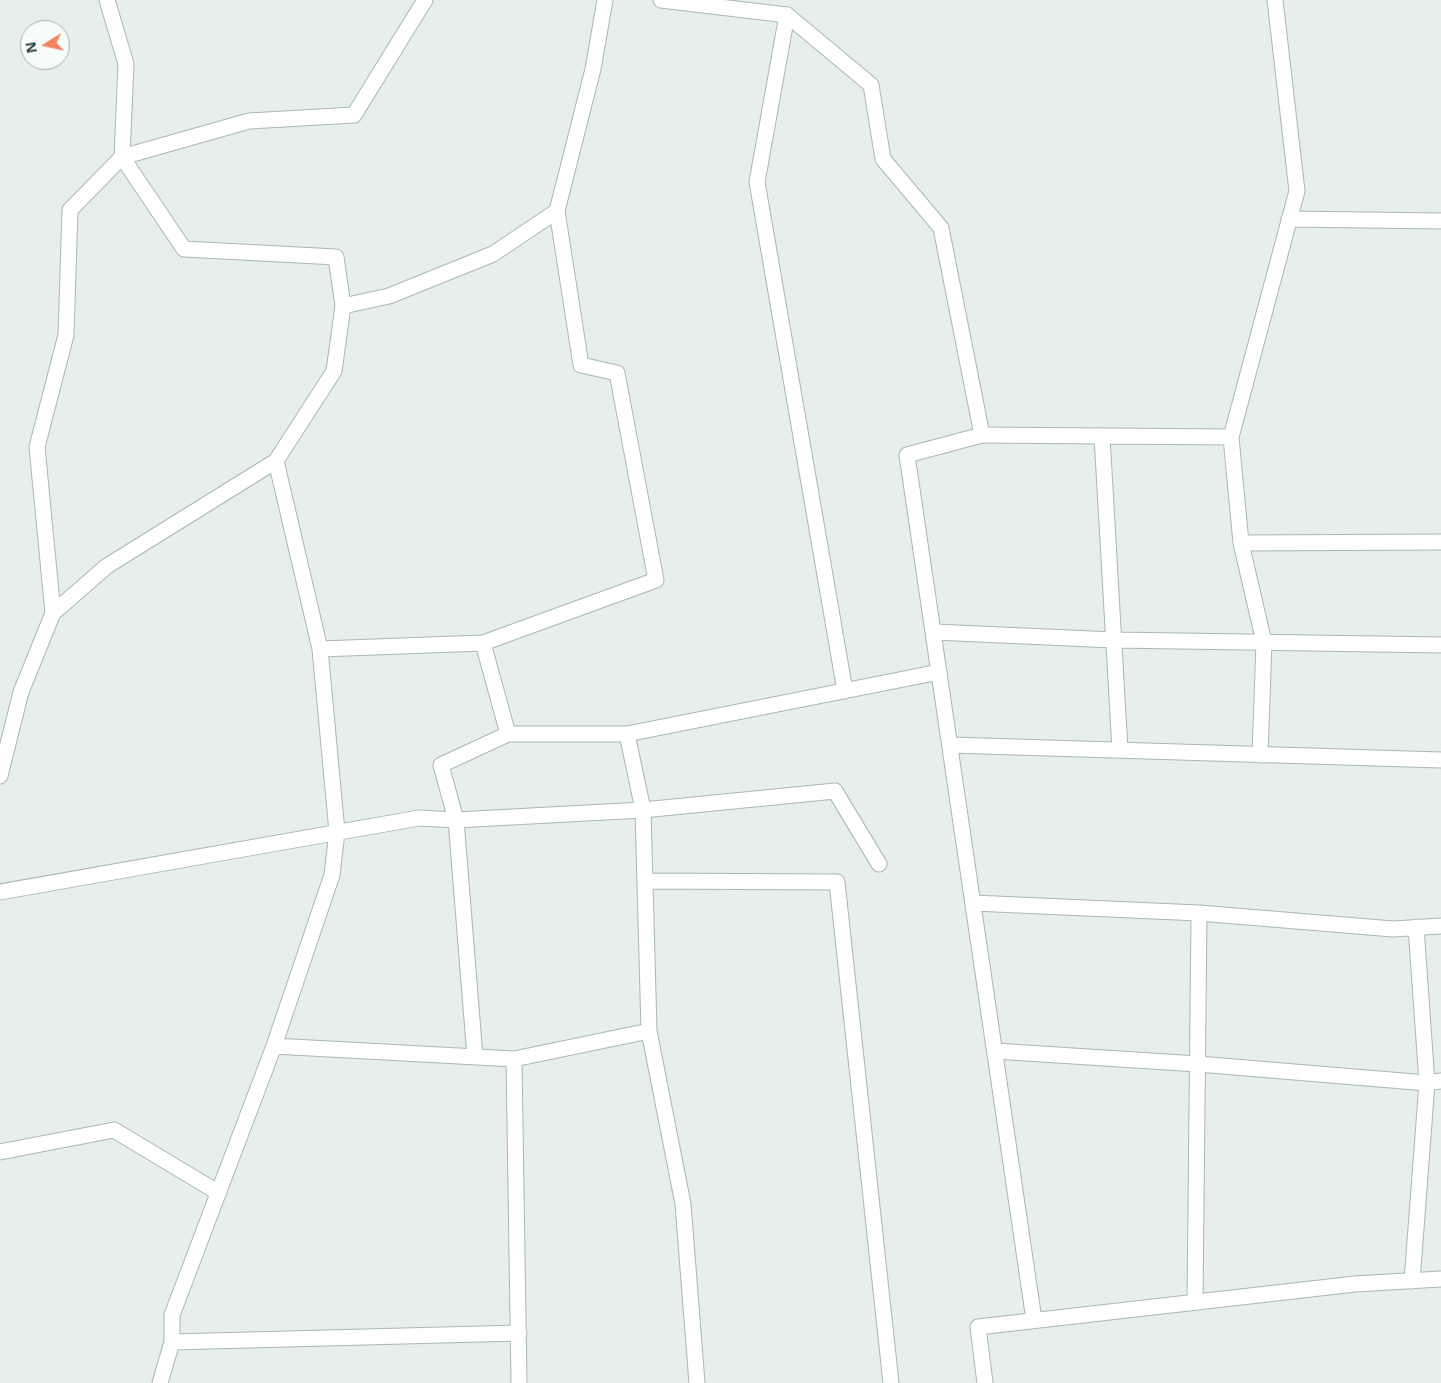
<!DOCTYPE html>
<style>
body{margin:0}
#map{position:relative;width:1441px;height:1383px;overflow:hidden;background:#e6efeb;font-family:"Noto Sans",sans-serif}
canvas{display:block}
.north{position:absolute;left:20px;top:20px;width:50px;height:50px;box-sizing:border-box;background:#f7fbf9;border:1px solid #a3b1ad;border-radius:50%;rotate:260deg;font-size:14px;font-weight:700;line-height:20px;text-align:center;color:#24423a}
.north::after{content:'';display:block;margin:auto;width:18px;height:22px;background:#f4845f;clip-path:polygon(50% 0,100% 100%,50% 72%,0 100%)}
</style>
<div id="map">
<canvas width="1441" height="1383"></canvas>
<div class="north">N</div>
</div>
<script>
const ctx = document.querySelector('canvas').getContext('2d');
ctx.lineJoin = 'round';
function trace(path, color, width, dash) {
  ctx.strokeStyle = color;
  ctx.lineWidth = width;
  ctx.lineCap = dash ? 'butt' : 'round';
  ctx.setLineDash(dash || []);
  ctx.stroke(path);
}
const minor = new Path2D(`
 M 107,0 L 126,64 L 122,157 L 184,249 L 336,257 L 343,306
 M 787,15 L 757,182 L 845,691
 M 1289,219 L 1441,221
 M 982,435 L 1231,437 L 1241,543 L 1264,642 L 1260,755
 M 1102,436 L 1120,750
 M 1231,437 L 1297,191 L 1275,0
 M 1241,543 L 1441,542
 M 53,613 L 37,447 L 66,335 L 70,210 L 122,157 L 249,121 L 354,115 L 425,0
 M 934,632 L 1114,640 L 1441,645
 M 483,643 L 656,580 L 617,373 L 581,365 L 557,211
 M 320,649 L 483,643 L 508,734 L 441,765 L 456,820 L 475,1057
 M 508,734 L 627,734 L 643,810 L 649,1031
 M 627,734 L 939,672
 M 950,745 L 1441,760
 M 645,881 L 837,882 L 891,1383
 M 0,892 L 419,818 L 456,820 L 643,810 L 835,791 L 879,864
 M 973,903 L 1199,913 L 1195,1302
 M 1199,913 L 1393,929 L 1441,926
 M 274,1046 L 514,1059 L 519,1383
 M 995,1051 L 1198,1064 L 1427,1083 L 1441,1081
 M 514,1059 L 649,1031 L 683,1204 L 697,1383
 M 0,1152 L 114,1130 L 219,1193
 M 1412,1281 L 1427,1083 L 1416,927
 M 172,1342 L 519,1333
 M 160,1383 L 172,1342 L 172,1315 L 274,1046 L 332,875 L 337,832 L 320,649 L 276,461`);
const tertiary = new Path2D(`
 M 661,0 L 787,15 L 871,85 L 883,159 L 941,228 L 982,435 L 907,455 L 1034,1320
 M 0,776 L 21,692 L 53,613 L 107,566 L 276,461 L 334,371 L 343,306 L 389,296 L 493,254 L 557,211 L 593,69 L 605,0
 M 985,1383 L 978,1327 L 1355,1284 L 1441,1279`);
trace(minor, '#a8b8b2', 17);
trace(tertiary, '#a8b8b2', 17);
trace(minor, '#fff', 15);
trace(tertiary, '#fff', 15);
</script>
